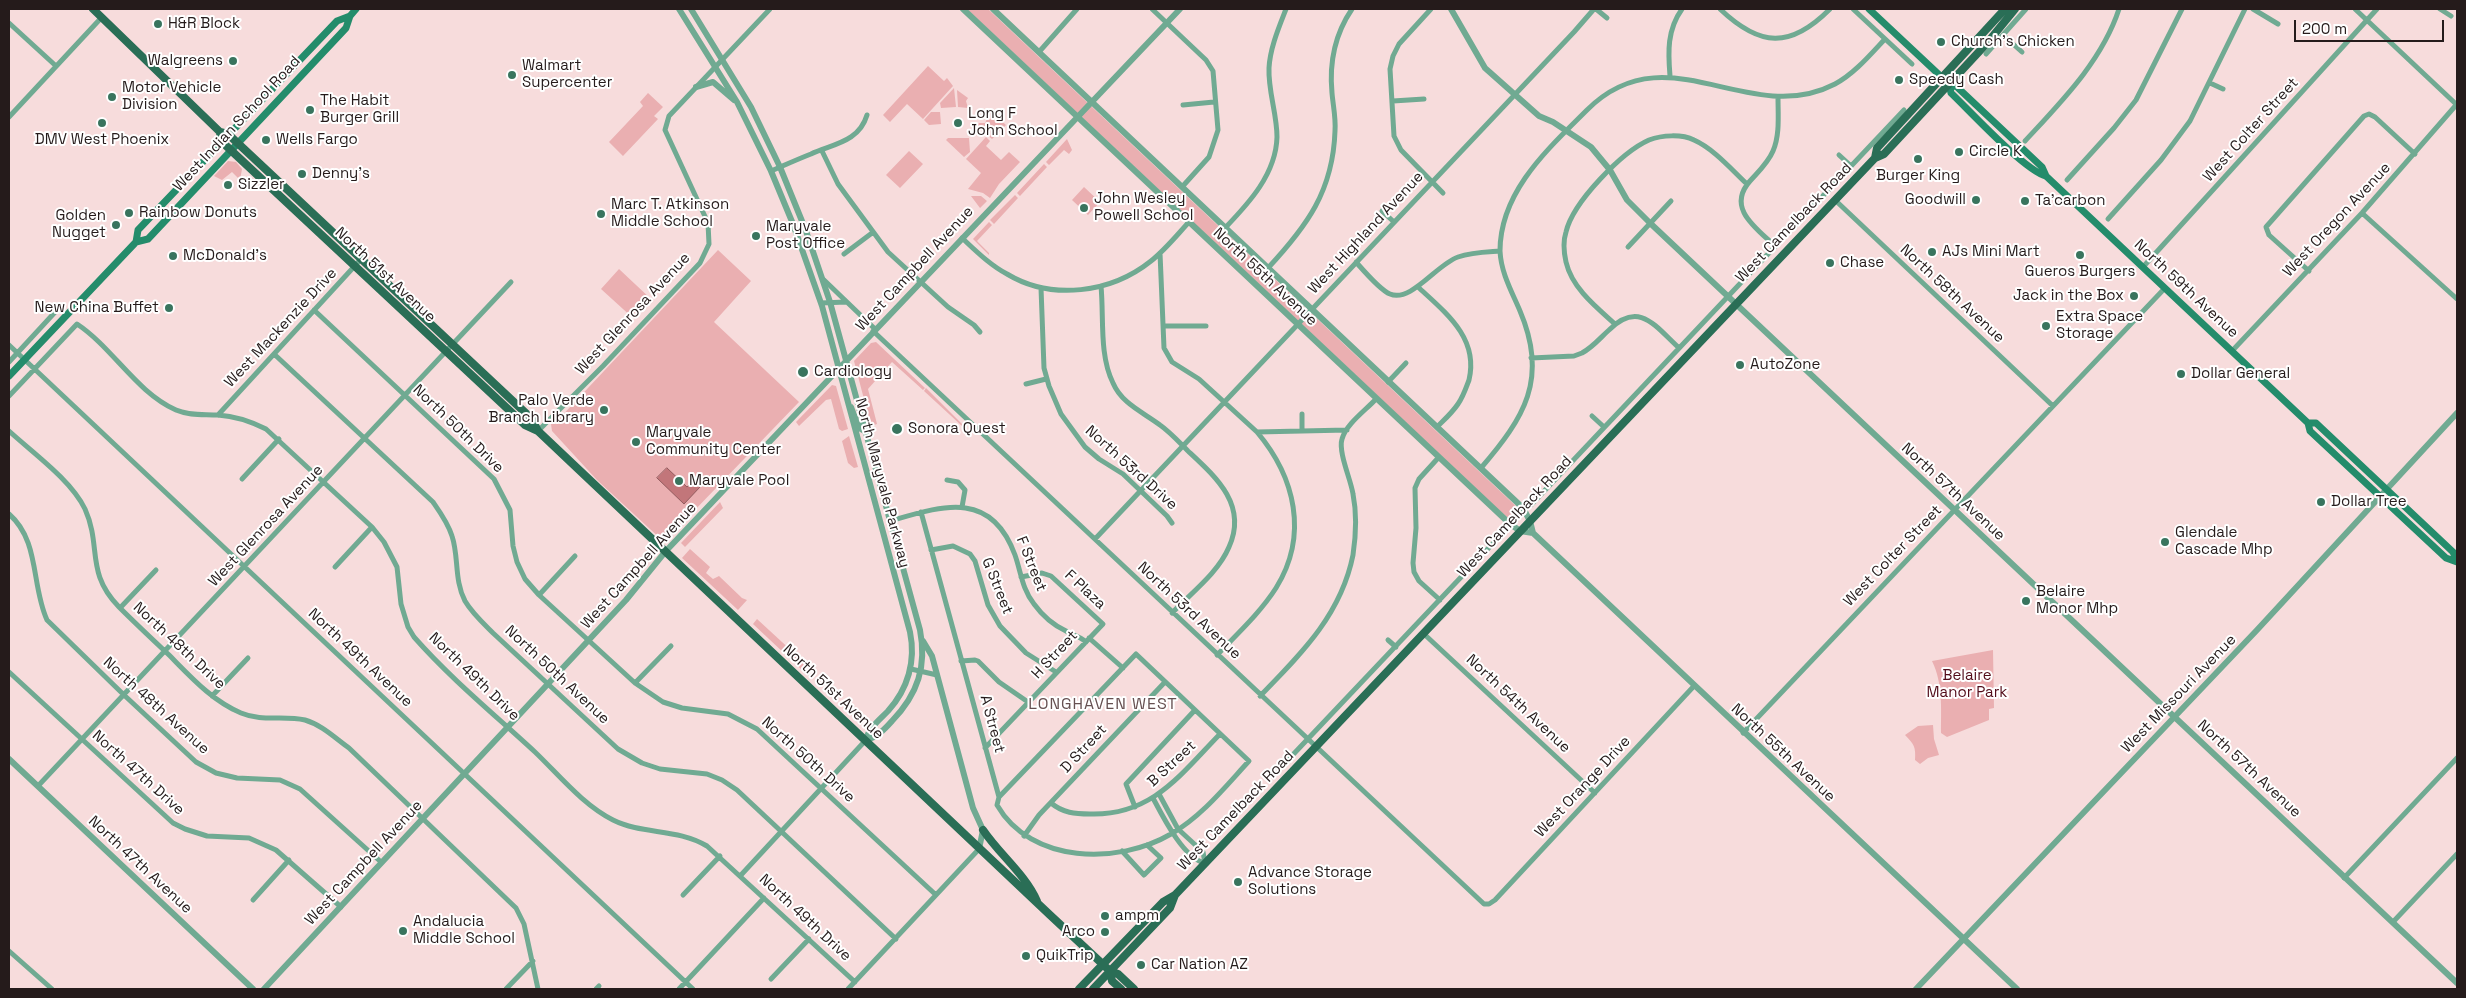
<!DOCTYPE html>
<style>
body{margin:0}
#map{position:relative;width:2466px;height:998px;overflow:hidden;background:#f7dcdc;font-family:"Space Grotesk",sans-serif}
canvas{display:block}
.frame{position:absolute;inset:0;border:10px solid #251b1b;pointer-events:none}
.scale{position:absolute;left:2294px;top:20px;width:150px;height:22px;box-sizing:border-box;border:2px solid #251b1b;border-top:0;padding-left:6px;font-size:15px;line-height:18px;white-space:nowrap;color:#251b1b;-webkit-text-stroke:4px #fff;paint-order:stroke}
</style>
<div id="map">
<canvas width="2466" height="998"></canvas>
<div class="frame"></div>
<div class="scale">200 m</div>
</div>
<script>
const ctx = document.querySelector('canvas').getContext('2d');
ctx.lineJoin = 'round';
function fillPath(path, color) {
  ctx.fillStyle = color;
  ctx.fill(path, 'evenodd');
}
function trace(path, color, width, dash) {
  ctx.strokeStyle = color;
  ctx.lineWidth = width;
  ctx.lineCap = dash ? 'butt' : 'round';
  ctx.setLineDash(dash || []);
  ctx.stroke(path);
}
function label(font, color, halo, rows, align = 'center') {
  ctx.font = font + ' "Space Grotesk",sans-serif';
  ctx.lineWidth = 4;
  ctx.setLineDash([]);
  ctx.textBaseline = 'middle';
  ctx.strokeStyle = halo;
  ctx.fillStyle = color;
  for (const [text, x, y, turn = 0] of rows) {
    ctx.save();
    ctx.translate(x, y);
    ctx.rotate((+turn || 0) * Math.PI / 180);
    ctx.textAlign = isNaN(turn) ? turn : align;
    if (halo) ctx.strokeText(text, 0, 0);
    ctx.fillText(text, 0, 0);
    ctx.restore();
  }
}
fillPath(new Path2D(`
 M 967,9 L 988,9 L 1518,508 L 1523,517 L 1518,522 L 1513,522 L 1502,513 Z
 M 928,66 L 944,81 L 947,78 L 953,86 L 923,119 L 907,104 L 890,122 L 883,115 Z
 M 954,88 L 956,107 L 941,108 L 940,103 Z
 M 957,90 L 968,98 L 966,101 L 968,108 L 958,107 Z
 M 648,93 L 663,107 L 654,116 L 658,119 L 623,156 L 609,142 L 643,106 L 640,102 Z
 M 991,111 L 1006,125 L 992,139 L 977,126 L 979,123 L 985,123 Z
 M 931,112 L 940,112 L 941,124 L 929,125 L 924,120 Z
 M 986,137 L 990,141 L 986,146 L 1001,160 L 1009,152 L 1020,162 L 999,184 L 990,198 L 983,193 L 968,189 L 981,173 L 966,159 Z
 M 948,138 L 969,138 L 970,152 L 964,157 L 946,140 Z
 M 1067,139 L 1072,150 L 1069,154 L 1064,150 L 1049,165 L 1046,162 Z
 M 909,151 L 923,164 L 900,188 L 886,175 Z
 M 228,161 L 236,162 L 242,169 L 240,180 L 232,172 L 222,180 L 214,176 Z
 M 1044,164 L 1047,167 L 1020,196 L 1017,193 Z
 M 1084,187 L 1100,202 L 1088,215 L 1072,200 Z
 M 1015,195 L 1018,198 L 994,224 L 990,220 Z
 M 971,196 L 981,196 L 987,201 L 980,208 Z
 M 989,222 L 992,225 L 977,241 L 989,253 L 989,255 L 973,239 Z
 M 718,250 L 751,281 L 714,322 L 799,402 L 664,542 L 597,480 L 552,431 L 551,424 L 555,423 Z
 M 619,269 L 652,300 L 634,319 L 601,289 Z
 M 876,342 L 925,388 L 923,390 L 892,362 L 868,389 L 877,424 L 871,426 L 854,361 L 871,343 Z
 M 832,385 L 836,386 L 848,429 L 842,431 L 839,429 L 831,399 L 826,400 L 799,426 L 796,422 Z
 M 926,388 L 962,424 L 962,426 L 924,391 Z
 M 849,436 L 858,467 L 854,468 L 848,463 L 842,441 Z
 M 720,502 L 723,508 L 685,547 L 681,543 Z
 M 690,549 L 710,567 L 706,573 L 713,579 L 719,576 L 742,598 L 747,600 L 738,610 L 682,558 Z
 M 757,619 L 807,665 L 802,670 L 753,624 Z
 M 1993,650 L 1994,708 L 1989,709 L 1989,720 L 1947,737 L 1941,733 C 1941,709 1943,683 1932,661 Z
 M 1933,725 L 1934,739 L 1939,755 L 1928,758 L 1920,764 L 1915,760 C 1916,747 1914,744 1905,735 L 1918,726 Z`), '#eaafb1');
const water = new Path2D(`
 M 667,468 L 687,487 L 693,481 L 700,487 L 684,504 L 657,478 Z`);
fillPath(water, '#c2767a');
trace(water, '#935b5e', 1);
trace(new Path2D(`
 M 1152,9 L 1206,60 L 1213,71 L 1218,130 L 1209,157 L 1182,187
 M 1431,9 L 1399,44 L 1393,56 L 1390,69 L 1394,136 L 1401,150 L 1443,193
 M 1596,9 L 1607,18
 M 1720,9 C 1760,47 1790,49 1830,9
 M 1853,9 L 1912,64
 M 2253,9 L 2278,24
 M 2355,9 L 2457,105
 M 2440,9 L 2451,16
 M 9,23 L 56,66
 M 2003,35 L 2022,52
 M 1039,52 L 1077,9
 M 1986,54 L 2026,9
 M 1670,76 C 1668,52 1667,30 1682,9
 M 2210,83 L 2223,89
 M 1393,101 L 1424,99
 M 1183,105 L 1214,102
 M 9,117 L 102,17
 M 2025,141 C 2061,102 2102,61 2119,9
 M 822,151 L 838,184 L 888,252 L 948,307 L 974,325 L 980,332
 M 1839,155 L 1851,166
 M 771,171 C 785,165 798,159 811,154 C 833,144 859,142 867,115
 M 2067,180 L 2114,128 L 2136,100 L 2182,9
 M 1835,200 L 2053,406
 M 1382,211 L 1394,222
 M 2362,213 L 2457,299
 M 2108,219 L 2161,160 L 2190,121 L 2245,9
 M 1225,228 C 1249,203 1276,174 1277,137 C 1277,114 1268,91 1269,68 C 1270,48 1279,27 1286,9
 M 962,238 C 976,251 990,265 1007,274 C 1052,301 1111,293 1151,261 C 1165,250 1177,235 1189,222
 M 1775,246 C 1756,228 1726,208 1750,181 C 1758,172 1768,163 1773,151 C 1780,135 1778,115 1778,98
 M 1628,247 L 1671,201
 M 1160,253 L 1164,348 L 1172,362 L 1199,379 L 1257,432 L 1347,430
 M 844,254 L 872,233
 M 1356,262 C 1364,271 1380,290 1390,294 C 1411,303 1437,264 1458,257 C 1472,252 1486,252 1500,251
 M 2143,267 L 2377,9
 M 1268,268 C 1307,226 1333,191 1335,131 C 1336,118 1333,105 1332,93 C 1329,62 1335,34 1352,9
 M 2309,271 L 2269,235 L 2266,227 L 2364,116 L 2369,114 L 2375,117 L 2415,154
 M 824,280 L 875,329
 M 1101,286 C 1104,317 1099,355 1113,383 C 1122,404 1143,412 1160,425 C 1170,432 1179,442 1188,451 C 1216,477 1248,505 1229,547 C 1218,573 1191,593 1172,613
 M 1418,287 C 1446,313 1479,338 1469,380 C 1466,388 1463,397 1458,404 C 1452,413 1444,420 1437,427
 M 1041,288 L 1044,368 L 1049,386 L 1061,414 L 1085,447 L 1099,459 L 1123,474 L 1167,516 L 1172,523
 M 821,303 L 846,302
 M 314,310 L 494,479 L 510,510 L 513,546 L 517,562 L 525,579 L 539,595 L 635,683 L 663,702 L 682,708 L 728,714 L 757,729 L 936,895
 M 1615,324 C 1596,307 1572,288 1566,262 C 1564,253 1563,241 1566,232 C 1573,202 1622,152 1649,140 C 1662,135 1682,134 1694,140 C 1714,149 1731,169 1747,184
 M 1164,326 L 1206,326
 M 873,331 L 1484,904 L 1489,904 L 1495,900 L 1694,686
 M 9,345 L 693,989
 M 2232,351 L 2362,213 L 2457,104
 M 274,354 L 433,502 C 440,512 448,523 452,536 C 459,557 454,580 465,601 C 472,613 483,623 493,633 L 618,749 L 642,763 L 660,769 L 707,774 L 722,780 L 737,790 L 896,939
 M 1531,358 L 1574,356 L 1582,353 C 1593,347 1600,338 1609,330 C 1639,300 1655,326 1679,348
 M 9,362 L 57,310
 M 1388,382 L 1406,363
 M 1026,384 L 1046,379
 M 9,396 L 77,324 C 113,348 136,392 176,410 C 190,416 204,414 218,415 C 234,416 252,422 266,429 L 372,527 L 384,542 L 397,567 L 401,604 L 408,627 L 414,637 C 451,679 495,715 535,752 C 559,775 583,805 613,820 C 643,835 677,828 707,846 L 855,982
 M 1302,414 L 1302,430
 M 218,415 L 362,258
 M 1592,416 L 1604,427
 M 9,431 C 33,453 71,480 85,509 C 102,547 85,572 119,607 C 135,623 152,639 168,654 C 190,676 212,701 241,713 C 262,722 284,715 305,720 C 322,725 335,738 349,748 L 516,908 L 524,924 L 538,989
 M 538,431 L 603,366 L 700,263 L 709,244 L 708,223 L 665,130 L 669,116 L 770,9
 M 1439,457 L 1419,479 L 1415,488 L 1416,528 L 1413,563 L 1414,572 L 1419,581 L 1440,600
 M 1481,468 C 1524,418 1549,379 1520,311 C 1512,292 1501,273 1500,251 C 1500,191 1549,148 1587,110 C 1667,30 1749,129 1835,84 C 1854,74 1870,55 1885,39
 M 242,479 L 279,439
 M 947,480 L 958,482 L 965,490 L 962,507
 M 1531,505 L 1904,110
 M 921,512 L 999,797 L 997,805 C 1031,864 1118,865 1171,834 C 1202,816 1225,787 1249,761 L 1136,654 L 999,797
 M 9,514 C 40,541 31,585 47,620 L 124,695 L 196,762 L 216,773 L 237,778 L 280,780 L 300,789 L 381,862
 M 890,521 C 942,506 991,489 1015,555 C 1021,572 1022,589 1034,604 C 1042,615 1053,625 1066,631 C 1073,635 1079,636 1086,642
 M 1095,539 L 1574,32 L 1594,9
 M 931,550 L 953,546 L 970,554 L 975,561 L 988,605 L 1000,626 L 1026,653 L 1056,672
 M 335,567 L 372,527
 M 539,595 L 575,556
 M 120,608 L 156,570
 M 1424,634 L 1595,793
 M 1089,638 L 1123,668
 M 1388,640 L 1396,647
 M 1217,655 C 1237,634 1260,613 1276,588 C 1309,535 1295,477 1257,432
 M 961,661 L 975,660 L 978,661 L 999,682 L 1028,702
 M 911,669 L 937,675
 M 9,672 L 173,823 L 185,829 L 207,836 L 249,838 L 276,850 L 341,907
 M 635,683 L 671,646
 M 212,696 L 248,658
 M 1260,696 C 1301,654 1341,615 1353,555 C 1356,535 1357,514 1353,494 C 1351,480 1338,452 1342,439 C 1346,424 1366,410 1376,399
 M 1743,733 L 2165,288
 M 985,748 L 1103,624 L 1051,576 L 1042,573 L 1021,577
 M 1286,762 L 1499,537
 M 38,786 L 511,282
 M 1153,798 C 1163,817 1184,859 1205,863 L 1203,852 L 1178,829 L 1159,794
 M 1051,803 C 1063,813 1075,814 1090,814 C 1152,816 1181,774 1220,734
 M 1135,807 L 1126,784 L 1195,710
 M 1024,836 L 1039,815 L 1165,682
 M 1122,851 L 1144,875 L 1161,858 L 1147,845
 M 741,875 L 865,741
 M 2344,878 L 2457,758
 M 683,895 L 720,856
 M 253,900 L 289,860
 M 2393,922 L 2457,854
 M 9,951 L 52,989
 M 771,979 L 809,939
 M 506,989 L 533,961
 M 596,989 L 599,986
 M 679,989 L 764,898
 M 848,989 L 979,849`), '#70aa92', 5);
trace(new Path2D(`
 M 679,9 L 737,102 L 771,171 L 793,224 L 822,306 L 910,632 C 916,661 908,689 888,711 C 878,721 869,728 865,741
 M 691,9 L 751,107 L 780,167 L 806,231 L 830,302 L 920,630 C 927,666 918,694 892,721 C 884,730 877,737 865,741
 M 963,9 L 1509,523 L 1520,531 L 1533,533 L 2017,989
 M 993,9 L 1523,508 L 1530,521 L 1533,533
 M 1451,9 L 1485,68 L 1539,116 L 1553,122 L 1591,147 L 1610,170 L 1627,200 L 1650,223 L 2457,983
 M 696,87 L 713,82 L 734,100
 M 851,407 L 859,428 L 866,432
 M 923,641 L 932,656 L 973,808 L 983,830 L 979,849
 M 9,759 L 253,989
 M 264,989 L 626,600 L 665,552 L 1180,9
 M 1916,989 L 2257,630 L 2457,413`), '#70aa92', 6);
trace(new Path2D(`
 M 1869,9 L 1949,84 L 1957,87 L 2042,167 L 2046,176
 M 1949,84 L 1951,93 C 1970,111 2024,170 2046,176 L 2308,423 L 2310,431 L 2446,558 L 2457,562
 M 136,242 L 138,230 L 337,21 L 350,16 L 356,9
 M 9,376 L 136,242 L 148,239 L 346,28 L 350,16
 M 2308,423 L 2316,423 L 2453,552 L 2457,561`), '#248c6b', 7);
trace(new Path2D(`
 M 93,9 L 220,132 L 228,134 L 532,419 L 538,431 L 576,467 L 1050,915 L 1110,971 L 1118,974 L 1134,989
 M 220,132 L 221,141 L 525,425 L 538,431
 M 1875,158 L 1877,148 L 2005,9
 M 983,830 C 1000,855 1025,874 1037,901
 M 1110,971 L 1112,981 L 1121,989
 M 1079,989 L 1163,902 L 1175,895 L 1875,158 L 1884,154 L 1988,42 L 2015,9
 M 1093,989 L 1170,908 L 1175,895`), '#2a6e56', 8);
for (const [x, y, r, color] of [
 [158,24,5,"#39745e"],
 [1941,42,5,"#39745e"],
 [233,61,5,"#39745e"],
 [512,75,5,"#39745e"],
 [1899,80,5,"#39745e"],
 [112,97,5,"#39745e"],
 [310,110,5,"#39745e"],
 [102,123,5,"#39745e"],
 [958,123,5,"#39745e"],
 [266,140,5,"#39745e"],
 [1959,152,5,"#39745e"],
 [1918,159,5,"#39745e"],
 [302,174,5,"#39745e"],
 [228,185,5,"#39745e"],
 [1976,200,5,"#39745e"],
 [2025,201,5,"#39745e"],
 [1084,208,5,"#39745e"],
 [129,213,5,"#39745e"],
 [601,214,5,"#39745e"],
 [116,225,5,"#39745e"],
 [756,236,5,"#39745e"],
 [1932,252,5,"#39745e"],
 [2080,255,5,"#39745e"],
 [173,256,5,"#39745e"],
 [1830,263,5,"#39745e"],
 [2134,296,5,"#39745e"],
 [169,308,5,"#39745e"],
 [2046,326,5,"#39745e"],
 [1740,365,5,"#39745e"],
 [803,372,6,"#39745e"],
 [2181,374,5,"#39745e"],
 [604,410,5,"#39745e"],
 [897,429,6,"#39745e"],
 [636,442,5,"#39745e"],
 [679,481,5,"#39745e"],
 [2321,502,5,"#39745e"],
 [2165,542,5,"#39745e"],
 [2026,601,5,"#39745e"],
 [1238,882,5,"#39745e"],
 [1105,916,5,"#39745e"],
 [403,931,5,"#39745e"],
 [1105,932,5,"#39745e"],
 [1026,956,5,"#39745e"],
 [1141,965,5,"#39745e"]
]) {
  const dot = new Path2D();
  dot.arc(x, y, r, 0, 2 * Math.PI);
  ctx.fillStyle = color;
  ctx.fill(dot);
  trace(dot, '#fff', 2);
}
label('15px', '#251b1b', '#fff', [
 ["H&R Block",168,24],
 ["Church's Chicken",1951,42],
 ["Walgreens",223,61,"right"],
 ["Walmart",522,66],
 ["Supercenter",522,83],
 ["Speedy Cash",1909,80],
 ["Motor Vehicle",122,88],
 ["Division",122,105],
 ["The Habit",320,101],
 ["Burger Grill",320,118],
 ["Long F",968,114],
 ["John School",968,131],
 ["DMV West Phoenix",102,140,"center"],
 ["Wells Fargo",276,140],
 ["Circle K",1969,152],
 ["Denny's",312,174],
 ["Burger King",1918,176,"center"],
 ["Sizzler",238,185],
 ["John Wesley",1094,199],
 ["Powell School",1094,216],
 ["Goodwill",1966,200,"right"],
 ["Ta'carbon",2035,201],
 ["Marc T. Atkinson",611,205],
 ["Middle School",611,222],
 ["Rainbow Donuts",139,213],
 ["Golden",106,216,"right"],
 ["Nugget",106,233,"right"],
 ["Maryvale",766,227],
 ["Post Office",766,244],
 ["AJs Mini Mart",1942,252],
 ["McDonald's",183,256],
 ["Chase",1840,263],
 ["Gueros Burgers",2080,272,"center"],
 ["Jack in the Box",2124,296,"right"],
 ["New China Buffet",159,308,"right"],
 ["Extra Space",2056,317],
 ["Storage",2056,334],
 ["AutoZone",1750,365],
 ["Cardiology",814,372],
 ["Dollar General",2191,374],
 ["Palo Verde",594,401,"right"],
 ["Branch Library",594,418,"right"],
 ["Sonora Quest",908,429],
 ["Maryvale",646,433],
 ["Community Center",646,450],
 ["Maryvale Pool",689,481],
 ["Dollar Tree",2331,502],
 ["Glendale",2175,533],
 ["Cascade Mhp",2175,550],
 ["Belaire",2036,592],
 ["Monor Mhp",2036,609],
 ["Advance Storage",1248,873],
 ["Solutions",1248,890],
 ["ampm",1115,916],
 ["Andalucia",413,922],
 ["Middle School",413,939],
 ["Arco",1095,932,"right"],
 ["QuikTrip",1036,956],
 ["Car Nation AZ",1151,965]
], 'left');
label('15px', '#251b1b', '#fff', [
 ["West Indian School Road",237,124,-47],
 ["West Colter Street",2251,130,-48],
 ["West Oregon Avenue",2337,220,-47],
 ["West Camelback Road",1794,223,-46],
 ["West Highland Avenue",1366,233,-47],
 ["West Campbell Avenue",915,269,-47],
 ["North 51st Avenue",385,275,43],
 ["North 55th Avenue",1265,277,43],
 ["North 59th Avenue",2186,289,43],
 ["North 58th Avenue",1952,294,43],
 ["West Glenrosa Avenue",633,314,-47],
 ["West Mackenzie Drive",281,328,-47],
 ["North 50th Drive",458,429,44],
 ["North 53rd Drive",1131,468,42],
 ["North Maryvale Parkway",882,483,75],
 ["North 57th Avenue",1953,492,43],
 ["West Camelback Road",1515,517,-47],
 ["West Glenrosa Avenue",266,526,-47],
 ["West Colter Street",1893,556,-46],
 ["F Street",1031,564,68],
 ["West Campbell Avenue",639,566,-48],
 ["G Street",997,586,68],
 ["F Plaza",1085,590,43],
 ["North 53rd Avenue",1189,611,43],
 ["North 48th Drive",179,646,43],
 ["H Street",1055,655,-47],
 ["North 49th Avenue",360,658,43],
 ["North 50th Avenue",557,675,43],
 ["North 49th Drive",474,677,44],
 ["North 51st Avenue",833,692,43],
 ["West Missouri Avenue",2179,694,-46],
 ["North 54th Avenue",1518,704,43],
 ["North 48th Avenue",156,706,42],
 ["A Street",992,724,75],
 ["D Street",1084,749,-47],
 ["North 55th Avenue",1783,753,43],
 ["North 50th Drive",808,760,42],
 ["B Street",1172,764,-43],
 ["North 57th Avenue",2249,769,43],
 ["North 47th Drive",138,773,42],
 ["West Orange Drive",1583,787,-47],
 ["West Camelback Road",1236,811,-46],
 ["West Campbell Avenue",364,863,-47],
 ["North 47th Avenue",140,865,43],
 ["North 49th Drive",805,918,43]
]);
label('15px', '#520c19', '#fff', [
 ["Belaire",1967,676],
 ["Manor Park",1967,693]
]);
ctx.letterSpacing = '1px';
label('16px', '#665051', '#fff', [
 ["LONGHAVEN WEST",1103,705]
]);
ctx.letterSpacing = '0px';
</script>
